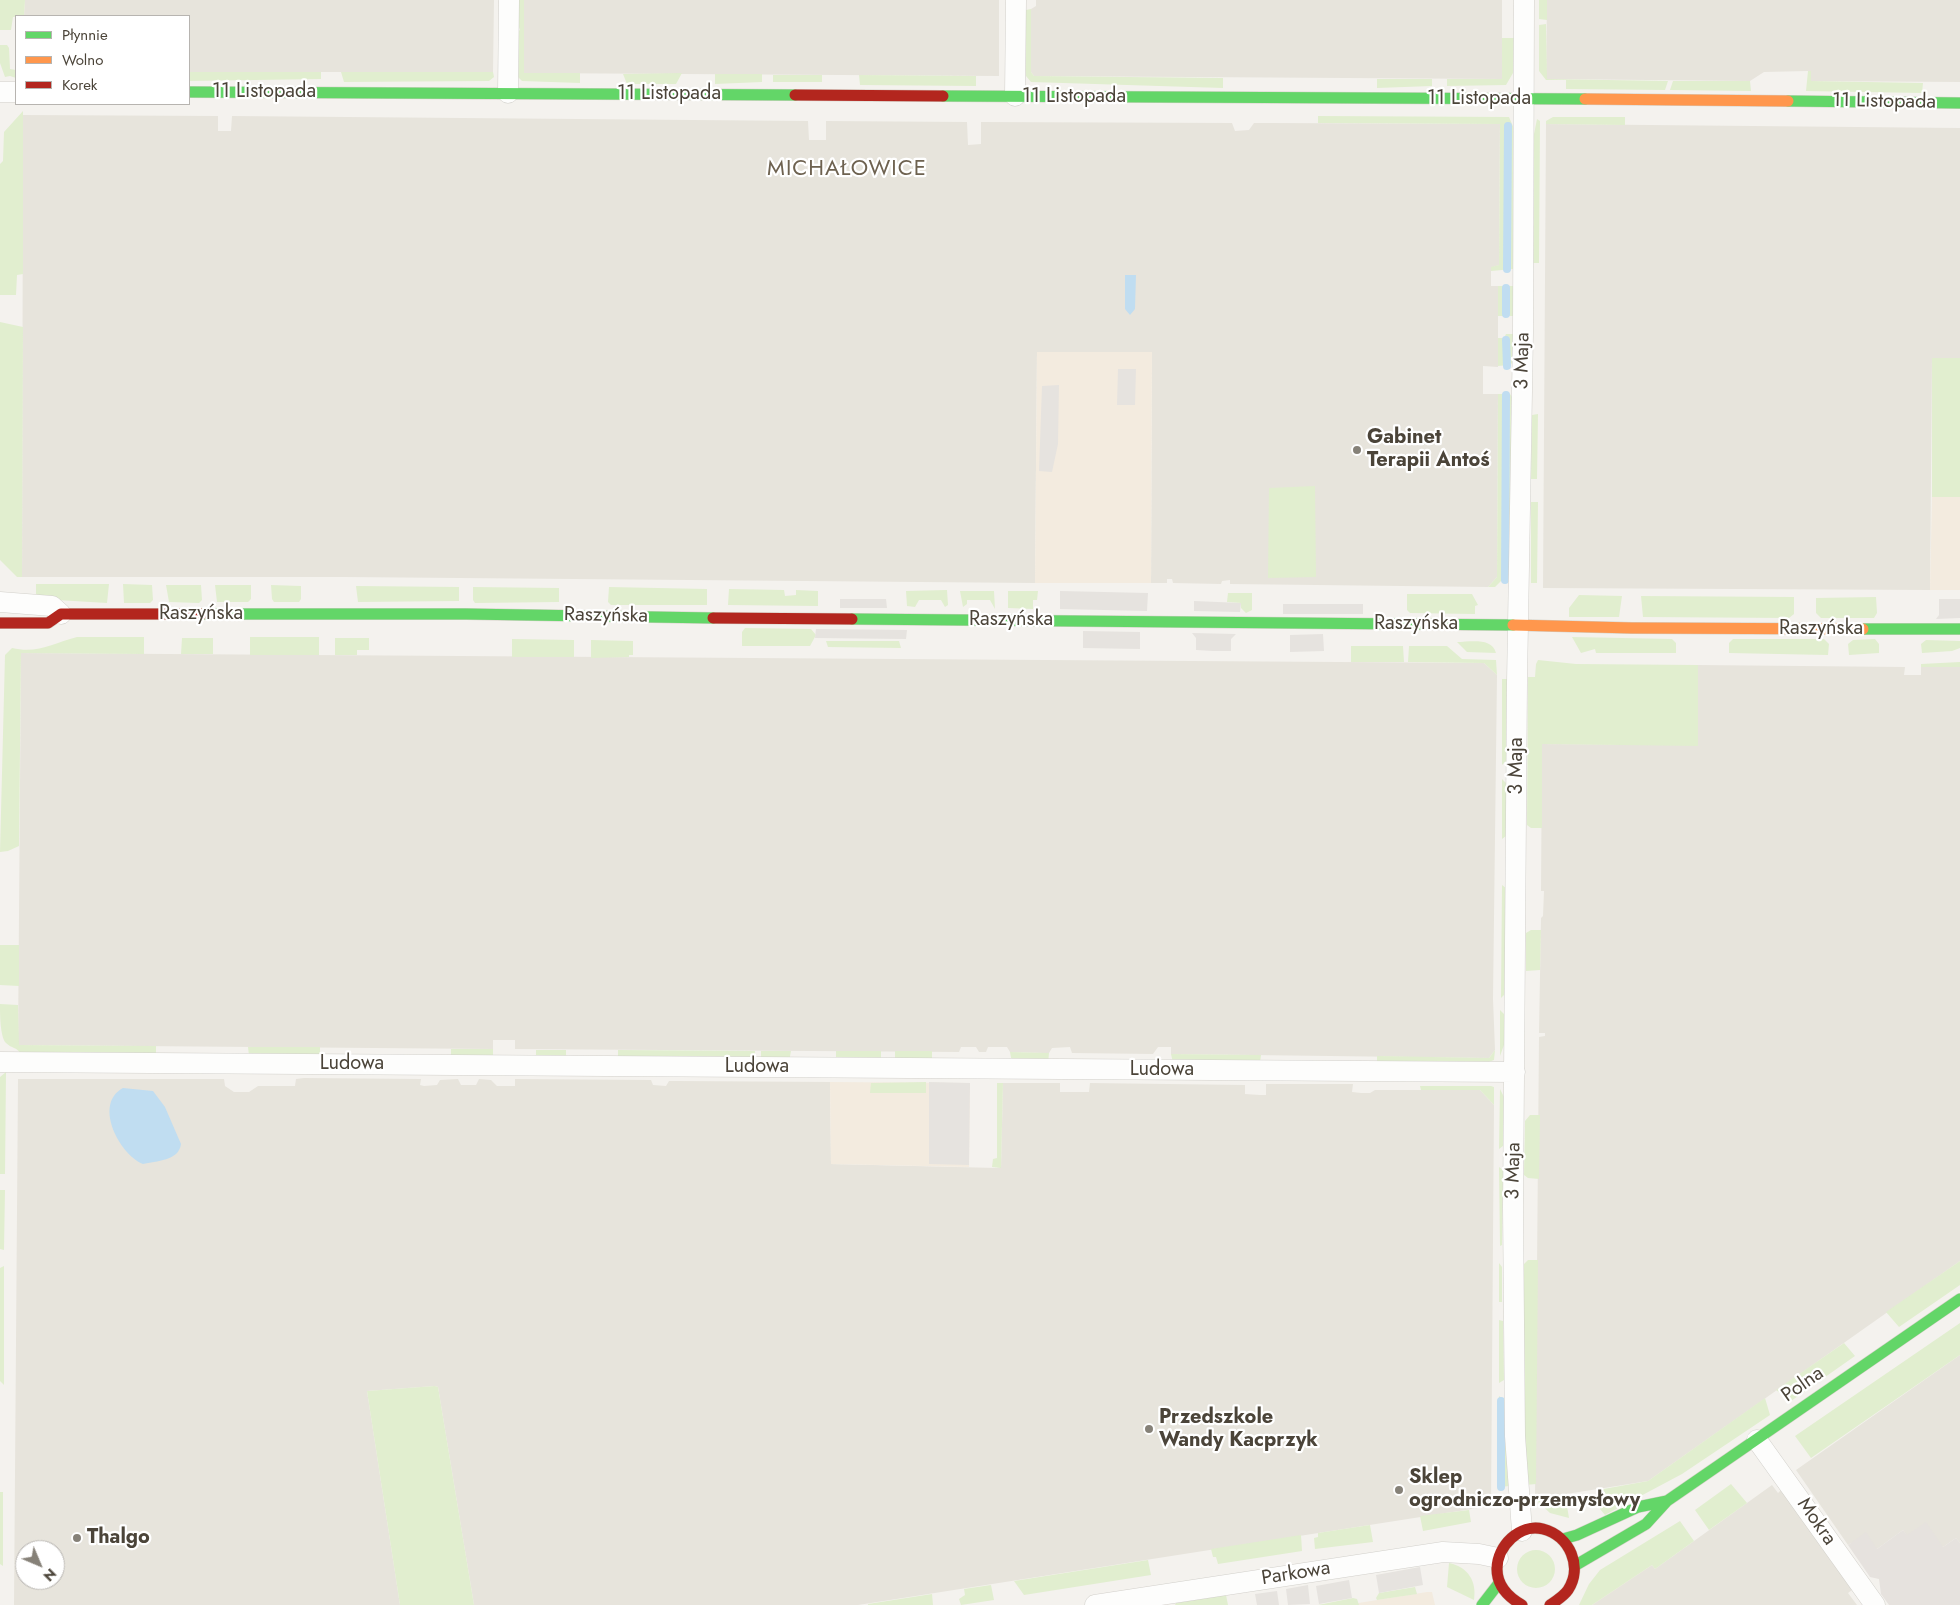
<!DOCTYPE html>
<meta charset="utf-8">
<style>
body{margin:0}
#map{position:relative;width:1960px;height:1605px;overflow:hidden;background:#f4f2ee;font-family:Jost,sans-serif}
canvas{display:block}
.legend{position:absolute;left:15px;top:15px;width:175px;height:90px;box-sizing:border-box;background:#fff;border:1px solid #b7b4b0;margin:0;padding:6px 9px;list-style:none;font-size:15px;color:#4b4439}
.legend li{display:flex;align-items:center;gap:10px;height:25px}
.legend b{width:25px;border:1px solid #b7b4b0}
.north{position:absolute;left:15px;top:1540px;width:50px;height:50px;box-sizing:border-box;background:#fff;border:1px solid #b7b4b0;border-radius:50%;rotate:135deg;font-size:14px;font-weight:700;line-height:20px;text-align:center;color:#4b4439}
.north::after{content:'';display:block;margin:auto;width:18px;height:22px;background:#868178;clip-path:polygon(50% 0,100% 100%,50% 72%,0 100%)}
</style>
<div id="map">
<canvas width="1960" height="1605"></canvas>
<ul class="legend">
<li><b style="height:6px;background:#63d668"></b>Płynnie</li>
<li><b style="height:6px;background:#ff974d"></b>Wolno</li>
<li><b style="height:6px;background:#b3261e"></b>Korek</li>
</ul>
<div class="north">N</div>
</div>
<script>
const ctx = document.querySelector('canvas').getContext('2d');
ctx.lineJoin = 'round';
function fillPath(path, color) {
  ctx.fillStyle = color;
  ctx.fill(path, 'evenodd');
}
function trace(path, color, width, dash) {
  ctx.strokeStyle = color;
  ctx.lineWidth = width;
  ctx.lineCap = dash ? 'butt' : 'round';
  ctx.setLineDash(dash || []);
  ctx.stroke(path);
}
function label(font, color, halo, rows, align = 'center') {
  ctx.font = font + ' Jost,sans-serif';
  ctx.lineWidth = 4.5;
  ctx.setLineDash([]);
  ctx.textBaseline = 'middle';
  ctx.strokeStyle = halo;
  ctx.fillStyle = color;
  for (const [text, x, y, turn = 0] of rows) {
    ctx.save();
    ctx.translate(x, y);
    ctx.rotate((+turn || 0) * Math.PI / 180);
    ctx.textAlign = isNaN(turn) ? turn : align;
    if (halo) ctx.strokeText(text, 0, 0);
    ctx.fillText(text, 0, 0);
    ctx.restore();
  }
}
fillPath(new Path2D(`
 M 25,0 L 494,0 L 493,72 L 189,72 L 189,16 L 24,16 Z
 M 524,0 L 999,0 L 999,76 L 524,73 Z
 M 1036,0 L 1502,0 L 1502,79 L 1034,76 L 1031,72 L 1031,9 L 1036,6 Z
 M 1547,0 L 1960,0 L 1960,82 L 1811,81 L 1811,71 L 1808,71 L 1764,72 L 1750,81 L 1546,79 Z
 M 23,115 L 218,116 L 218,131 L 231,131 L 232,116 L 808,121 L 809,140 L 826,140 L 826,121 L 967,122 L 968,145 L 981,144 L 981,122 L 1232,123 L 1235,131 L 1249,130 L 1254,123 L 1270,123 L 1500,124 L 1499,265 L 1491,268 L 1491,286 L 1498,286 L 1498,367 L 1483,366 L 1483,394 L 1498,394 L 1497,577 L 1488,587 L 1230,584 L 1230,580 L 1222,581 L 1221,584 L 1173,583 L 1172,579 L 1167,579 L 1167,583 L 1151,583 L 1152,353 L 1037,352 L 1035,583 L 344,577 L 22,577 Z
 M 1546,124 L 1960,128 L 1960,358 L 1932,358 L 1930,590 L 1543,588 Z
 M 21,653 L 1484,663 L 1497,675 L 1493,999 L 1495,1050 L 1489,1058 L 1171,1054 L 1171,1047 L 1158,1047 L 1153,1054 L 1072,1053 L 1070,1047 L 1052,1048 L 1049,1053 L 1042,1053 L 1010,1052 L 1007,1047 L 988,1047 L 986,1052 L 979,1052 L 976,1047 L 961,1047 L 959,1052 L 515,1049 L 515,1040 L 493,1040 L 493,1049 L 18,1045 Z
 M 1698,665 L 1905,667 L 1904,675 L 1921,675 L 1921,667 L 1960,667 L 1960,1261 L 1648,1481 L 1535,1499 L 1539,1037 L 1545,1036 L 1545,1033 L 1539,1033 L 1541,918 L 1543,916 L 1544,891 L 1541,891 L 1542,744 L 1698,745 Z
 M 304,1078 L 421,1079 L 420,1085 L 424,1086 L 437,1085 L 440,1080 L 458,1079 L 461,1085 L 476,1085 L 479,1079 L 491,1080 L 497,1086 L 515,1086 L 515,1079 L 651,1080 L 653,1085 L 666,1086 L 669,1081 L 677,1081 L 830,1082 L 831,1164 L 997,1168 L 1001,1167 L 1003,1083 L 1060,1083 L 1060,1092 L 1089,1092 L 1090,1083 L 1245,1085 L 1245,1094 L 1260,1095 L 1266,1095 L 1266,1084 L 1353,1084 L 1352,1092 L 1361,1093 L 1370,1093 L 1375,1090 L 1480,1090 L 1494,1105 L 1491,1506 L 858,1605 L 474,1605 L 438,1387 L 435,1386 L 367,1391 L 400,1605 L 14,1605 L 18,1079 L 224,1079 L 225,1086 L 234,1092 L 249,1092 L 258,1086 L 295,1086 L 296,1079 ZM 25,1550 L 55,1550 L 55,1580 L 25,1580 Z
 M 1960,1355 L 1960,1543 L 1956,1538 L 1943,1547 L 1907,1536 L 1903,1530 L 1877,1549 L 1851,1543 L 1848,1545 L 1796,1470 Z
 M 1772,1485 L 1778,1493 L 1781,1490 L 1852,1590 L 1848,1593 L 1857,1605 L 1592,1605 L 1652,1565 L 1655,1569 Z`), '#e7e4dc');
fillPath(new Path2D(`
 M 1037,352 L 1152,352 L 1151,583 L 1035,583 Z
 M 1932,497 L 1960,497 L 1960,590 L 1930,590 Z
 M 830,1082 L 970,1083 L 969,1167 L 831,1164 Z
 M 1427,1592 L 1432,1592 L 1435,1605 L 1346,1605 Z`), '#f3ebdf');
fillPath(new Path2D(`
 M 1926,1522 L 1943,1547 L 1956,1538 L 1960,1543 L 1960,1605 L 1889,1605 L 1881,1594 L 1879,1579 L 1870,1577 L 1848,1545 L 1866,1532 L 1877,1549 L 1903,1530 L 1907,1535 Z`), '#e6e2de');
fillPath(new Path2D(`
 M 0,0 L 25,0 L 24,16 L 13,17 L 11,30 L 0,30 Z
 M 518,0 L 524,0 L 524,73 L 580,73 L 580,83 L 522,81 L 518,77 L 517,32 L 520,30 L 518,25 Z
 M 1539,0 L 1547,0 L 1547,20 L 1539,19 Z
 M 1031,9 L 1031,72 L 1034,76 L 1223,78 L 1223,88 L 1031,82 L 1026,76 L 1025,70 L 1026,10 Z
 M 1546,24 L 1547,79 L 1668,81 L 1665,90 L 1566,89 L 1566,80 L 1546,80 L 1539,71 L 1539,25 Z
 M 1502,38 L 1514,38 L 1513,73 L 1506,85 L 1447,86 L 1447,79 L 1502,79 Z
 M 0,45 L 7,45 L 9,48 L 10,69 L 16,70 L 16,78 L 10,76 L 5,77 L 0,63 Z
 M 1808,71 L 1811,71 L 1811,81 L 1923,83 L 1922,93 L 1806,91 Z
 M 189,72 L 321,72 L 321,79 L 189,81 Z
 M 341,72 L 493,72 L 494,77 L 489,81 L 344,82 Z
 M 682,73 L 676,84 L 627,84 L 623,74 Z
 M 715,74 L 762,74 L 762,82 L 715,84 Z
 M 773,75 L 822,75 L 822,82 L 773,82 Z
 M 859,75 L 976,76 L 976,86 L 860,85 Z
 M 1377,79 L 1432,79 L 1432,86 L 1377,88 Z
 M 1673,81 L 1750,81 L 1751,91 L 1670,90 Z
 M 23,111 L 23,274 L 17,275 L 16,295 L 0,295 L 0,164 L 3,161 L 4,132 Z
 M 1318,116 L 1509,117 L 1515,131 L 1513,269 L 1491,271 L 1491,267 L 1499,265 L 1500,124 L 1318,123 Z
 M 1553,117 L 1625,117 L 1625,125 L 1546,124 L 1546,121 Z
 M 1537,119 L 1540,121 L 1539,263 L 1533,263 L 1534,134 Z
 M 1498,286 L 1513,286 L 1513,316 L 1498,316 Z
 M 0,322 L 23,327 L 22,577 L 17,577 L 0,560 Z
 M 1506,334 L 1513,334 L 1513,362 L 1510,365 L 1498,366 L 1498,338 L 1504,338 Z
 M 1932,358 L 1960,358 L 1960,497 L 1932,497 Z
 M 1498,394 L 1510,394 L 1512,397 L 1511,582 L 1501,581 L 1495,587 L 1488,587 L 1497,577 Z
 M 1538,414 L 1537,479 L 1531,479 L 1532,415 Z
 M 1315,486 L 1316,577 L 1268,578 L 1269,488 Z
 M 1531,502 L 1538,502 L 1537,583 L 1531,583 Z
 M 36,584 L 109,584 L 107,603 L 40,599 L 36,594 Z
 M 123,584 L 152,585 L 153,600 L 150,603 L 124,603 Z
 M 166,585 L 201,585 L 202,600 L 199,603 L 169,602 Z
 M 215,585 L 251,585 L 251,599 L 248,602 L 217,602 Z
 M 271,585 L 301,586 L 301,599 L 299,602 L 274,602 L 272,599 Z
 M 356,586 L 459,587 L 459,601 L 358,602 Z
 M 473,587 L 559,588 L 559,602 L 475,603 L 473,600 Z
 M 609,587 L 707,589 L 707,605 L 611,605 L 608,602 Z
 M 729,589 L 784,590 L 785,596 L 796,595 L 796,590 L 818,591 L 818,606 L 728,605 Z
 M 947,590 L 948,605 L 945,607 L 941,600 L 919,600 L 915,607 L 907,606 L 906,591 Z
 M 960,591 L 994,591 L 995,609 L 990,600 L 967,600 L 967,604 L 963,607 Z
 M 1008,591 L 1038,591 L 1037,600 L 1033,600 L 1033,609 L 1008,608 Z
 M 1228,593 L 1252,593 L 1252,610 L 1246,613 L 1241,608 L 1241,603 L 1227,602 Z
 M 1407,594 L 1472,594 L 1478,605 L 1475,606 L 1475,614 L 1410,613 L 1407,610 Z
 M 1579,595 L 1622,596 L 1619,617 L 1569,617 L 1569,608 Z
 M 1641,596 L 1794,597 L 1794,614 L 1789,618 L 1643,617 Z
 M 1876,597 L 1877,613 L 1874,618 L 1821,618 L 1816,613 L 1816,598 Z
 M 745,628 L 811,629 L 816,635 L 810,646 L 742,646 L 742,632 Z
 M 77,637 L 144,637 L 144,654 L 21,653 L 19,846 L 8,851 L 0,852 L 5,655 L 12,648 C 38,654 53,643 77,637 Z
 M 250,637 L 319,637 L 319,655 L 250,655 Z
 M 1572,637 L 1672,639 L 1676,643 L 1676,653 L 1596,653 L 1595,649 L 1581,653 Z
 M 182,638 L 213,638 L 213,654 L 181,654 Z
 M 335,638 L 369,638 L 369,650 L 357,650 L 357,655 L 335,655 Z
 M 512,639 L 574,640 L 574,657 L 512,657 Z
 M 1733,639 L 1824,639 L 1829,644 L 1828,655 L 1729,653 L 1729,643 Z
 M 1875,639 L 1879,644 L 1879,653 L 1849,655 L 1848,644 L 1853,640 Z
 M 591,640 L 633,641 L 633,655 L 629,655 L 629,657 L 591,658 Z
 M 1926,640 L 1960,641 L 1960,648 L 1952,651 L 1922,653 L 1921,644 Z
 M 826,641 L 899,641 L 901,648 L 828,647 Z
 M 1457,642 C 1470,642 1492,637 1496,653 L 1467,652 Z
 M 1351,646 L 1403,646 L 1404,662 L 1351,662 Z
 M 1409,646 L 1447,646 L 1462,659 L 1496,660 L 1497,675 L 1484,663 L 1408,662 Z
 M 1538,660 L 1576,664 L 1698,665 L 1698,746 L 1542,744 L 1542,828 L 1531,828 L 1527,825 L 1528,677 L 1535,677 L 1536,664 Z
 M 1960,662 L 1960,667 L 1921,667 L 1921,664 Z
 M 1502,679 L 1507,679 L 1506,761 L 1502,765 Z
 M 1502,779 L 1506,783 L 1506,836 L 1502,839 Z
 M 1502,885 L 1506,888 L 1505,994 L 1501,998 Z
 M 1531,930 L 1541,930 L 1540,970 L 1526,971 L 1526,933 Z
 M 0,945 L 19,945 L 19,986 L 0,985 Z
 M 0,1004 L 18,1005 L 19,1045 L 156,1046 L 156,1054 L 22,1055 C 16,1046 12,1049 6,1043 C 0,1037 0,1013 0,1004 Z
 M 1500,1010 L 1505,1015 L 1504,1045 L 1500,1056 Z
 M 248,1047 L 320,1047 L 320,1056 L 249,1056 Z
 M 451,1049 L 493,1049 L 493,1057 L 451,1057 Z
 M 536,1050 L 566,1050 L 566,1058 L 536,1058 Z
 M 618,1050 L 755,1051 L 755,1061 L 618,1060 Z
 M 1495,1050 L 1494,1060 L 1486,1063 L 1377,1064 L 1377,1056 L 1489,1058 Z
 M 761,1051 L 791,1051 L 789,1062 L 761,1061 Z
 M 836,1051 L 881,1051 L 881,1061 L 836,1062 Z
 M 895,1051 L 932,1051 L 932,1062 L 895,1061 Z
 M 1010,1052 L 1049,1053 L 1048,1064 L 1012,1063 Z
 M 1171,1054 L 1261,1055 L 1260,1063 L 1173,1063 Z
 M 6,1072 L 5,1174 L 0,1174 L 0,1077 Z
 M 926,1082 L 926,1093 L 870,1093 L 871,1083 Z
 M 997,1083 L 1003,1083 L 1001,1168 L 992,1167 L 993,1159 L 997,1158 Z
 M 1420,1086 L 1491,1086 L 1494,1087 L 1494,1105 L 1480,1090 L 1421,1090 Z
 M 1500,1089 L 1505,1099 L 1503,1146 L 1499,1149 Z
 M 1530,1115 L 1540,1115 L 1539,1179 L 1528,1178 L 1524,1175 L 1525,1121 Z
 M 1499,1167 L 1503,1170 L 1502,1245 L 1500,1246 Z
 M 0,1190 L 5,1190 L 4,1250 L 0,1249 Z
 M 1528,1260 L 1538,1260 L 1536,1484 L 1525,1485 L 1523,1422 L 1524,1264 Z
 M 1960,1261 L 1960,1285 L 1899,1327 L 1886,1312 Z
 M 1499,1263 L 1502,1267 L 1502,1302 L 1499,1302 Z
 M 4,1266 L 4,1385 L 0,1381 L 0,1268 Z
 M 1499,1320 L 1503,1321 L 1504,1380 L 1499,1383 Z
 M 1960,1323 L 1960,1355 L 1811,1458 L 1795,1436 Z
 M 1844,1343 L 1855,1356 L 1791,1401 L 1776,1390 Z
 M 435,1386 L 438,1387 L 474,1605 L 400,1605 L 367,1391 Z
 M 1499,1396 L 1505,1400 L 1509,1486 L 1500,1487 L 1498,1485 Z
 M 1765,1398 L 1770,1415 L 1682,1474 L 1605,1515 L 1600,1509 L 1598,1490 L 1648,1481 Z
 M 1731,1484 L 1747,1503 L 1709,1530 L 1695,1510 Z
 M 0,1492 L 3,1492 L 3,1566 L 0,1564 Z
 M 1565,1494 L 1569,1518 L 1550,1513 L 1535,1499 Z
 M 1469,1510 L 1471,1522 L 1423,1531 L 1420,1516 Z
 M 1680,1521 L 1694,1541 L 1655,1569 L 1652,1565 L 1592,1605 L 1579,1605 L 1589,1584 L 1600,1570 Z
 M 1370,1525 L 1373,1542 L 1315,1549 L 1314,1538 L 1318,1537 L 1318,1533 Z
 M 1301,1535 L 1302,1551 L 1218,1564 L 1216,1557 L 1213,1557 L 1211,1549 Z
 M1517 1569a19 19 0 1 1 38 0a19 19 0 1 1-38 0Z
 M 1148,1560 L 1151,1575 L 1024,1595 L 1014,1581 Z
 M 1449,1563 C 1468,1567 1477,1581 1474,1600 L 1447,1587 Z
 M 991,1585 L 994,1600 L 961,1605 L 959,1599 L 965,1595 L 964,1589 Z
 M 1415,1587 L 1417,1594 L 1377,1600 L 1376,1598 L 1379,1593 Z
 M 932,1594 L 933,1605 L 868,1605 L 868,1604 Z
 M 1226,1595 L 1228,1605 L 1175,1605 L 1176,1603 Z
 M 1353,1598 L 1357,1599 L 1359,1605 L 1318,1605 Z`), '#e1eecf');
fillPath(new Path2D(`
 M 1118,369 L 1136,369 L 1135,405 L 1117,405 Z
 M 1059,385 L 1058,444 L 1052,472 L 1039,471 L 1042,386 Z
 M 1060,591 L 1148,593 L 1147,611 L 1060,609 Z
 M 840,599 L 886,599 L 887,608 L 840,608 Z
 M 1939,599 L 1960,599 L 1960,618 L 1936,619 L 1939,615 Z
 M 1194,601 L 1241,603 L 1240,612 L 1194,611 Z
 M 1283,604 L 1363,604 L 1363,614 L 1283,614 Z
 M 816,629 L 907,630 L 906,639 L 815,638 Z
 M 1083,631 L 1140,632 L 1140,649 L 1083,648 Z
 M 1192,633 L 1236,634 L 1231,639 L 1231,651 L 1213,651 L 1196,650 L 1196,638 Z
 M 1323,634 L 1324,651 L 1290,652 L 1290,635 Z
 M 929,1082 L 970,1083 L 969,1165 L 929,1164 Z
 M 1420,1567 L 1423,1585 L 1379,1593 L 1376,1575 Z
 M 1349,1580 L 1352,1598 L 1319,1604 L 1316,1586 Z
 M 1308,1585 L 1310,1604 L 1288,1605 L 1286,1589 Z
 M 1277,1591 L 1279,1605 L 1257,1605 L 1255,1594 Z`), '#e6e3df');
fillPath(new Path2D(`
 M 1125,275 L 1136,275 L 1135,309 L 1130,315 L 1125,309 Z
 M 123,1088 L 153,1091 L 165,1107 L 181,1144 C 179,1161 156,1161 143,1164 C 119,1154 93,1104 123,1088 Z`), '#c0ddf1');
trace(new Path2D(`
 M 1507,269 L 1508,126
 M 1506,288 L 1506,314
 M 1506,340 L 1507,366
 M 1505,580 L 1506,395
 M 1501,1487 L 1501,1401`), '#c0ddf1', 8);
const street = new Path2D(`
 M 0,92 L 16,92
 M 508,93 L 509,0
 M 1015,96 L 1016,0
 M 0,602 L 52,606 L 61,614
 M 0,1062 L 1515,1072
 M 1757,1440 L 1875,1605
 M 1522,1531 L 1515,1436 L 1513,1207 L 1517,682 L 1523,333 L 1524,0
 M 1095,1605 L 1443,1552 L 1479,1554 L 1498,1558`);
const fast = new Path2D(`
 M 189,92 L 795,95
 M 943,96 L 1585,99
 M 1788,101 L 1960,103
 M 202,614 L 466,614 L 713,618
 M 852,619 L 1513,625
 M 1863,629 L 1960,629
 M 1563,1539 L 1577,1535 L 1638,1507 L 1667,1501
 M 1576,1565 L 1646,1524 L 1667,1501 L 1960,1299
 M 1482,1605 L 1499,1583`);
const slow = new Path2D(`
 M 1585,99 L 1788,101
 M 1513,625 L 1632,628 L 1863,629`);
const jam = new Path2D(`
 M 795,95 L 943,96
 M 713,618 L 852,619
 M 0,623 L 48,623 L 61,614 L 202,614
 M 1522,1605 C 1508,1597 1497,1586 1497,1569 C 1497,1546 1520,1523 1543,1529 C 1570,1536 1583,1567 1568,1590 C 1564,1596 1556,1601 1550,1605`);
trace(street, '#d2d0cb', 21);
trace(fast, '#d3cfc5', 12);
trace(slow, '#d3cfc5', 12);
trace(jam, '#d3cfc5', 12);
trace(street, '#fdfdfc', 20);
trace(fast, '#63d668', 11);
trace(slow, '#ff974d', 11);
trace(jam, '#b3261e', 11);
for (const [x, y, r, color] of [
 [1357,450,5,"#868178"],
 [1149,1429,5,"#868178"],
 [1399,1490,5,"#868178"],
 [77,1538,5,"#868178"]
]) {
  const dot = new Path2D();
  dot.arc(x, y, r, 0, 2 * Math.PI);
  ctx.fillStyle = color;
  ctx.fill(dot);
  trace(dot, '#fff', 2);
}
label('20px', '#4b4439', '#fff', [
 ["11 Listopada",264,92],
 ["11 Listopada",669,94],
 ["11 Listopada",1074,97],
 ["11 Listopada",1479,99],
 ["11 Listopada",1884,102,1],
 ["3 Maja",1523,361,-89],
 ["Raszyńska",201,614],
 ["Raszyńska",606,616,1],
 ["Raszyńska",1011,620],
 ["Raszyńska",1416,624],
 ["Raszyńska",1821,629],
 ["3 Maja",1517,766,-90],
 ["Ludowa",352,1064],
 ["Ludowa",757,1067],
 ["Ludowa",1162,1070],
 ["3 Maja",1514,1171,-89],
 ["Polna",1803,1385,-35],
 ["Mokra",1816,1522,55],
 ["Parkowa",1296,1574,-9]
]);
label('bold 20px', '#4b4439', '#fff', [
 ["Gabinet",1367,438],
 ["Terapii Antoś",1367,461],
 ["Przedszkole",1159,1418],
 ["Wandy Kacprzyk",1159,1441],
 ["Sklep",1409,1478],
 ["ogrodniczo-przemysłowy",1409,1501],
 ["Thalgo",87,1538]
], 'left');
ctx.letterSpacing = '1px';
label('22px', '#6e6250', '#fff', [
 ["MICHAŁOWICE",847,170]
]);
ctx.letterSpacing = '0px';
</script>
